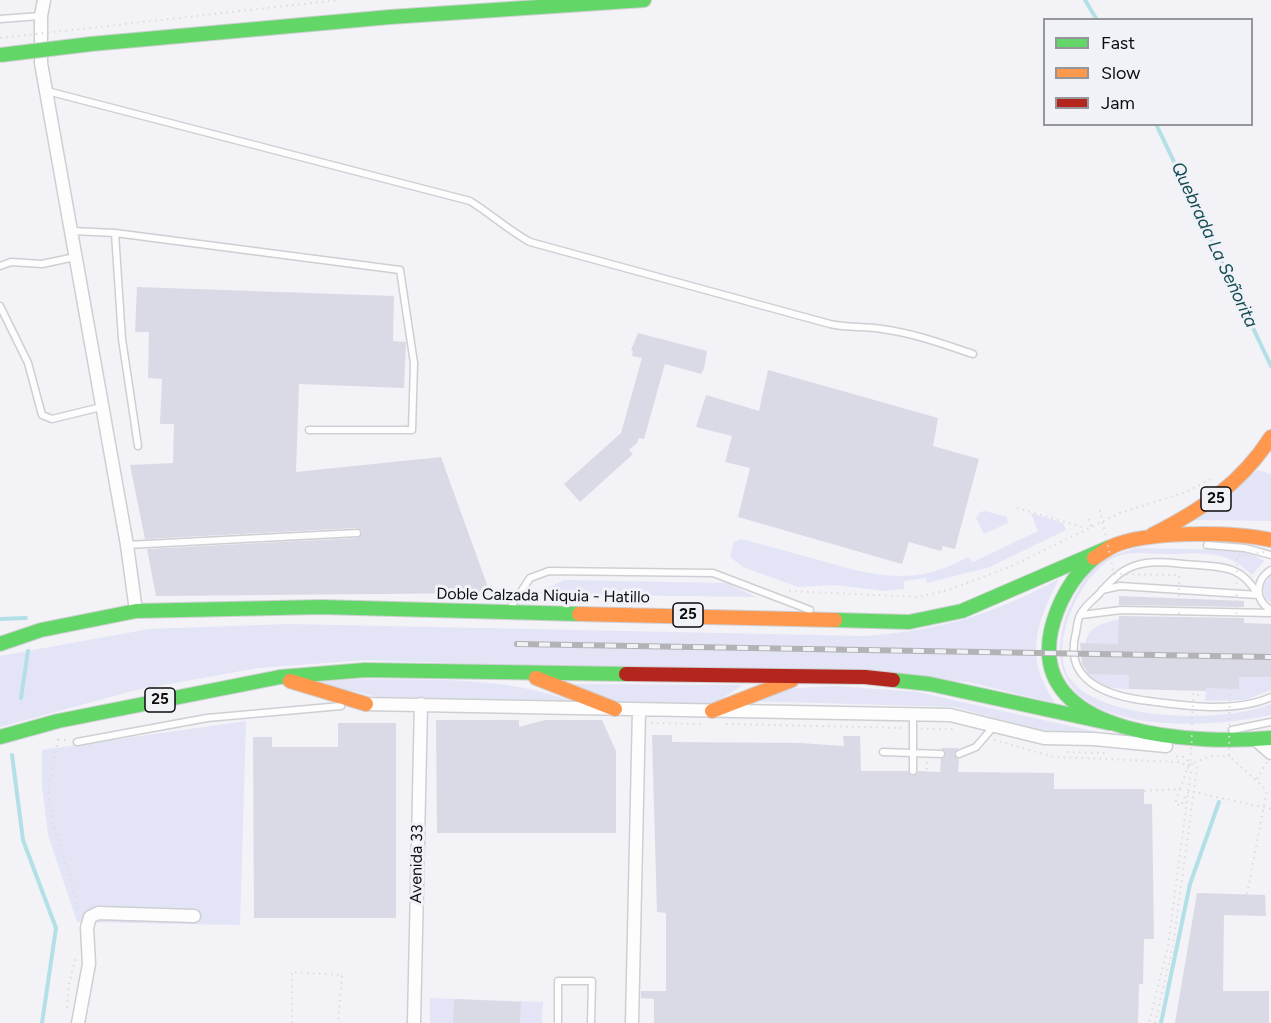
<!DOCTYPE html>
<meta charset="utf-8">
<style>
body{margin:0}
#map{position:relative;width:1271px;height:1023px;overflow:hidden;background:#f2f2f7;font-family:Figtree,sans-serif}
canvas{display:block}
.legend{position:absolute;left:1043px;top:18px;width:210px;height:108px;box-sizing:border-box;background:#f1f1f8;border:2px solid #95969b;margin:0;padding:8px 10px;list-style:none;font-size:18px;color:#0c0d0f}
.legend li{display:flex;align-items:center;gap:12px;height:30px}
.legend b{width:30px;border:2px solid #95969b}
</style>
<div id="map">
<canvas width="1271" height="1023"></canvas>
<ul class="legend">
<li><b style="height:8px;background:#63d668"></b>Fast</li>
<li><b style="height:8px;background:#ff974d"></b>Slow</li>
<li><b style="height:8px;background:#b3261e"></b>Jam</li>
</ul>
</div>
<script>
const ctx = document.querySelector('canvas').getContext('2d');
ctx.lineJoin = 'round';
function fillPath(path, color) {
  ctx.fillStyle = color;
  ctx.fill(path, 'evenodd');
}
function trace(path, color, width, dash) {
  ctx.strokeStyle = color;
  ctx.lineWidth = width;
  ctx.lineCap = dash ? 'butt' : 'round';
  ctx.setLineDash(dash || []);
  ctx.stroke(path);
}
function label(font, color, halo, rows, align = 'center') {
  ctx.font = font + ' Figtree,sans-serif';
  ctx.lineWidth = 6;
  ctx.setLineDash([]);
  ctx.textBaseline = 'middle';
  ctx.strokeStyle = halo;
  ctx.fillStyle = color;
  for (const [text, x, y, turn = 0] of rows) {
    ctx.save();
    ctx.translate(x, y);
    ctx.rotate((+turn || 0) * Math.PI / 180);
    ctx.textAlign = isNaN(turn) ? turn : align;
    if (halo) ctx.strokeText(text, 0, 0);
    ctx.fillText(text, 0, 0);
    ctx.restore();
  }
}
fillPath(new Path2D(`
 M 1258,470 L 1271,474 L 1271,521 L 1189,520 Z
 M 985,511 L 1007,517 L 1008,523 L 984,534 L 976,518 L 980,512 Z
 M 1031,513 L 1063,523 L 1066,530 L 990,567 L 927,583 L 926,578 L 904,581 L 904,589 L 886,591 L 835,585 L 798,587 L 743,567 L 730,557 L 734,542 L 741,539 C 769,546 797,554 825,562 C 879,577 916,586 968,557 L 973,562 L 1038,531 Z
 M 1134,548 L 1246,550 L 1264,561 L 1252,575 C 1225,548 1203,554 1167,554 C 1151,554 1129,550 1113,558 C 1080,575 1046,647 1071,680 C 1103,722 1227,723 1271,704 L 1271,715 C 1198,731 1026,738 1066,616 C 1072,600 1084,577 1096,564 C 1104,556 1123,553 1134,548 Z
 M 1271,575 L 1271,603 L 1265,598 L 1263,587 Z
 M 1059,579 C 1035,626 1024,656 1055,703 L 968,682 L 367,660 L 258,668 L 136,690 L 0,727 L 0,656 L 149,629 L 289,624 L 865,636 C 943,630 991,615 1059,579 Z
 M 564,580 L 727,583 L 756,597 L 535,594 Z
 M 1119,619 L 1119,627 L 1271,632 L 1271,690 L 1245,700 L 1205,701 L 1206,684 L 1129,682 L 1129,689 C 1117,689 1099,688 1090,677 C 1086,673 1085,665 1085,659 C 1083,630 1092,626 1119,619 Z
 M 357,679 C 429,680 503,676 572,701 L 377,697 L 315,682 Z
 M 570,684 L 743,685 L 713,704 L 612,703 Z
 M 837,686 L 917,692 L 1111,735 L 1057,735 L 954,707 L 750,701 L 781,689 Z
 M 246,721 L 240,925 L 77,922 L 48,835 L 42,785 L 42,750 Z
 M 430,998 L 543,1002 L 542,1023 L 430,1023 Z`), '#e3e5f7');
trace(new Path2D(`
 M 1085,0 L 1097,20
 M 1156,124 L 1271,366
 M 0,619 L 26,618
 M 21,698 L 28,651
 M 12,755 L 23,840 L 56,928 L 42,1023
 M 1161,1023 L 1190,884 L 1219,802`), '#b2e0e6', 4);
fillPath(new Path2D(`
 M 137,287 L 394,296 L 393,341 L 406,342 L 404,388 L 299,384 L 296,472 L 441,457 L 490,593 L 156,596 L 147,549 L 357,538 L 362,532 L 357,528 L 145,539 L 130,465 L 173,463 L 174,424 L 160,424 L 162,379 L 148,378 L 149,332 L 135,332 Z
 M 638,333 L 707,351 L 704,369 L 701,374 L 665,364 L 644,439 L 639,438 L 637,443 L 629,450 L 633,454 L 580,502 L 564,484 L 621,433 L 642,358 L 632,356 L 633,351 L 631,350 Z
 M 768,370 L 938,418 L 933,446 L 979,459 L 955,549 L 943,546 L 941,551 L 909,542 L 902,564 L 738,517 L 750,468 L 725,462 L 732,436 L 696,427 L 706,395 L 759,411 Z
 M 1119,596 L 1244,601 L 1244,607 L 1119,605 Z
 M 1119,616 L 1244,618 L 1244,623 L 1271,624 L 1271,677 L 1239,677 L 1239,689 L 1206,688 L 1206,691 L 1129,689 L 1129,675 L 1089,674 L 1082,664 L 1080,643 L 1118,644 Z
 M 436,720 L 519,720 L 519,727 L 545,720 L 602,720 L 616,751 L 616,833 L 437,833 Z
 M 338,723 L 396,723 L 396,918 L 254,918 L 253,737 L 272,737 L 272,747 L 338,747 Z
 M 652,735 L 672,735 L 672,742 L 800,743 L 844,746 L 843,736 L 860,736 L 861,771 L 908,771 L 912,776 L 918,771 L 940,772 L 941,759 L 946,755 L 941,748 L 959,748 L 954,754 L 959,759 L 958,772 L 1054,773 L 1054,789 L 1144,789 L 1144,804 L 1152,804 L 1154,939 L 1144,939 L 1143,984 L 1139,984 L 1138,1023 L 654,1023 L 654,999 L 641,998 L 641,991 L 666,991 L 666,913 L 657,912 Z
 M 1197,893 L 1265,895 L 1266,916 L 1224,915 L 1223,991 L 1269,991 L 1269,1023 L 1175,1023 Z
 M 454,999 L 521,1002 L 520,1023 L 453,1023 Z`), '#d9dae5');
const lane = new Path2D(`
 M 0,19 L 40,16
 M 47,91 L 470,201 C 491,214 508,230 530,242 L 830,324 C 847,328 864,326 882,329 C 913,333 943,344 973,354
 M 72,231 L 115,233 L 400,270 L 414,363 L 412,430 L 309,430
 M 115,233 L 122,339 L 138,446
 M 0,266 L 11,262 L 42,264 L 75,257
 M 0,306 L 28,363 L 42,415 L 52,419 L 101,407
 M 127,545 L 357,533
 M 1207,545 L 1245,548 L 1271,555
 M 1271,570 C 1255,580 1254,600 1271,610
 M 1102,590 L 1120,586 L 1258,595
 M 1258,595 C 1243,568 1227,567 1197,565 C 1176,564 1154,559 1134,566 C 1119,571 1109,583 1099,594 C 1093,600 1084,607 1080,615 C 1077,620 1077,630 1075,637 C 1065,684 1113,697 1149,701 C 1186,706 1236,713 1271,697
 M 511,607 L 530,578 L 549,571 L 713,573 L 810,610
 M 1081,615 L 1121,610 L 1271,613
 M 913,716 L 913,771
 M 1232,730 L 1271,722
 M 77,742 L 207,718 L 341,706
 M 883,752 L 941,754
 M 959,754 L 976,747 L 994,726
 M 558,1023 L 558,981 L 592,981 L 591,1023`);
const street = new Path2D(`
 M 44,0 L 41,16 L 41,63 L 127,545 L 136,611
 M 366,704 L 950,715 L 1044,738 L 1094,739 L 1166,746
 M 1256,740 L 1271,753
 M 78,1023 L 89,964 L 87,928 L 90,917 L 98,913 L 194,916
 M 414,1023 L 421,704
 M 632,1023 L 639,710`);
const fast = new Path2D(`
 M 390,17 L 644,0
 M 1094,558 C 1072,576 1057,604 1051,631 C 1028,740 1203,744 1271,738
 M 835,620 L 909,622 L 962,611 L 1110,547
 M 0,644 L 41,630 L 136,611 L 321,607 L 579,614
 M 893,680 L 930,684 L 1109,723
 M 0,737 L 58,721 L 280,677 L 365,670 L 626,674`);
const slow = new Path2D(`
 M 1152,535 C 1201,510 1241,484 1271,437
 M 1094,558 C 1102,553 1109,547 1118,544 C 1154,531 1234,532 1271,540
 M 579,614 L 835,620
 M 536,678 L 615,709
 M 290,681 L 366,704
 M 712,711 L 792,680`);
const jam = new Path2D(`
 M 626,674 L 865,677 L 893,680`);
trace(lane, '#cecfd2', 9);
trace(street, '#cecfd2', 15);
trace(fast, '#cecfd2', 16);
trace(slow, '#cecfd2', 16);
trace(jam, '#cecfd2', 16);
trace(new Path2D(`
 M 1017,508 L 1086,528
 M 1089,519 L 1091,527
 M 789,591 L 919,597 L 948,590 L 1012,566 L 1120,513 L 1186,492 L 1211,479
 M 1198,688 L 1198,697
 M 651,723 L 702,724
 M 726,724 L 903,728
 M 921,729 L 954,729
 M 58,739 C 56,760 47,776 49,798 C 53,838 73,874 78,914
 M 58,739 L 70,741
 M 994,740 L 1054,757 L 1181,762 L 1191,770 L 1168,946 L 1149,1023
 M 1067,752 L 1106,753
 M 927,762 L 927,771
 M 1144,791 L 1180,789 L 1175,803 L 1181,806 L 1187,793 L 1194,792 L 1271,809
 M 1247,894 L 1267,790
 M 67,1008 L 69,984 L 76,955
 M 292,1023 L 292,972 L 342,975 L 338,1023
 M 1155,1023 L 1173,946 L 1197,768 L 1183,757 L 1172,756`), '#dcdcdd', 2, [1.5, 4.5]);
trace(lane, '#fdfdfe', 6);
trace(street, '#fdfdfe', 12);
trace(fast, '#63d668', 14);
trace(slow, '#ff974d', 14);
trace(jam, '#b3261e', 14);
const rail = new Path2D(`
 M 517,644 L 1271,657`);
trace(rail, '#b3b3b5', 6);
trace(rail, '#f1f1f8', 4, [11]);
const fastBridge = new Path2D(`
 M 0,55 L 91,44 L 390,17`);
trace(fastBridge, '#cecfd2', 16, []);
trace(new Path2D(`
 M 0,38 L 339,0
 M 1100,510 L 1114,574 L 1179,575 L 1179,649
 M 1236,650 L 1237,556 L 1271,551
 M 1230,670 L 1229,756 L 1267,790
 M 1189,765 L 1210,756 L 1230,756
 M 1257,779 L 1267,762 L 1271,761
 M 1180,789 L 1191,758 L 1194,669`), '#dcdcdd', 2, [1.5, 4.5]);
trace(fastBridge, '#63d668', 14);
for (const [x, y, w] of [
 [1216,499,30],
 [688,615,30],
 [160,700,30]
]) {
  const box = new Path2D();
  box.roundRect(x - w / 2, y - 12, w, 24, 4.5);
  ctx.fillStyle = '#f1f1f8';
  ctx.fill(box);
  trace(box, '#0c0d0f', 1.5);
}
label('bold 15px', '#0c0d0f', null, [
 ["25",1216,499],
 ["25",688,615],
 ["25",160,700]
]);
label('16px', '#0c0d0f', '#f1f1f8', [
 ["Doble Calzada Niquia - Hatillo",543,596,1],
 ["Avenida 33",417,864,-89]
]);
label('italic 18px', '#134d52', '#f1f1f8', [
 ["Quebrada La Señorita",1214,245,65]
]);
</script>
